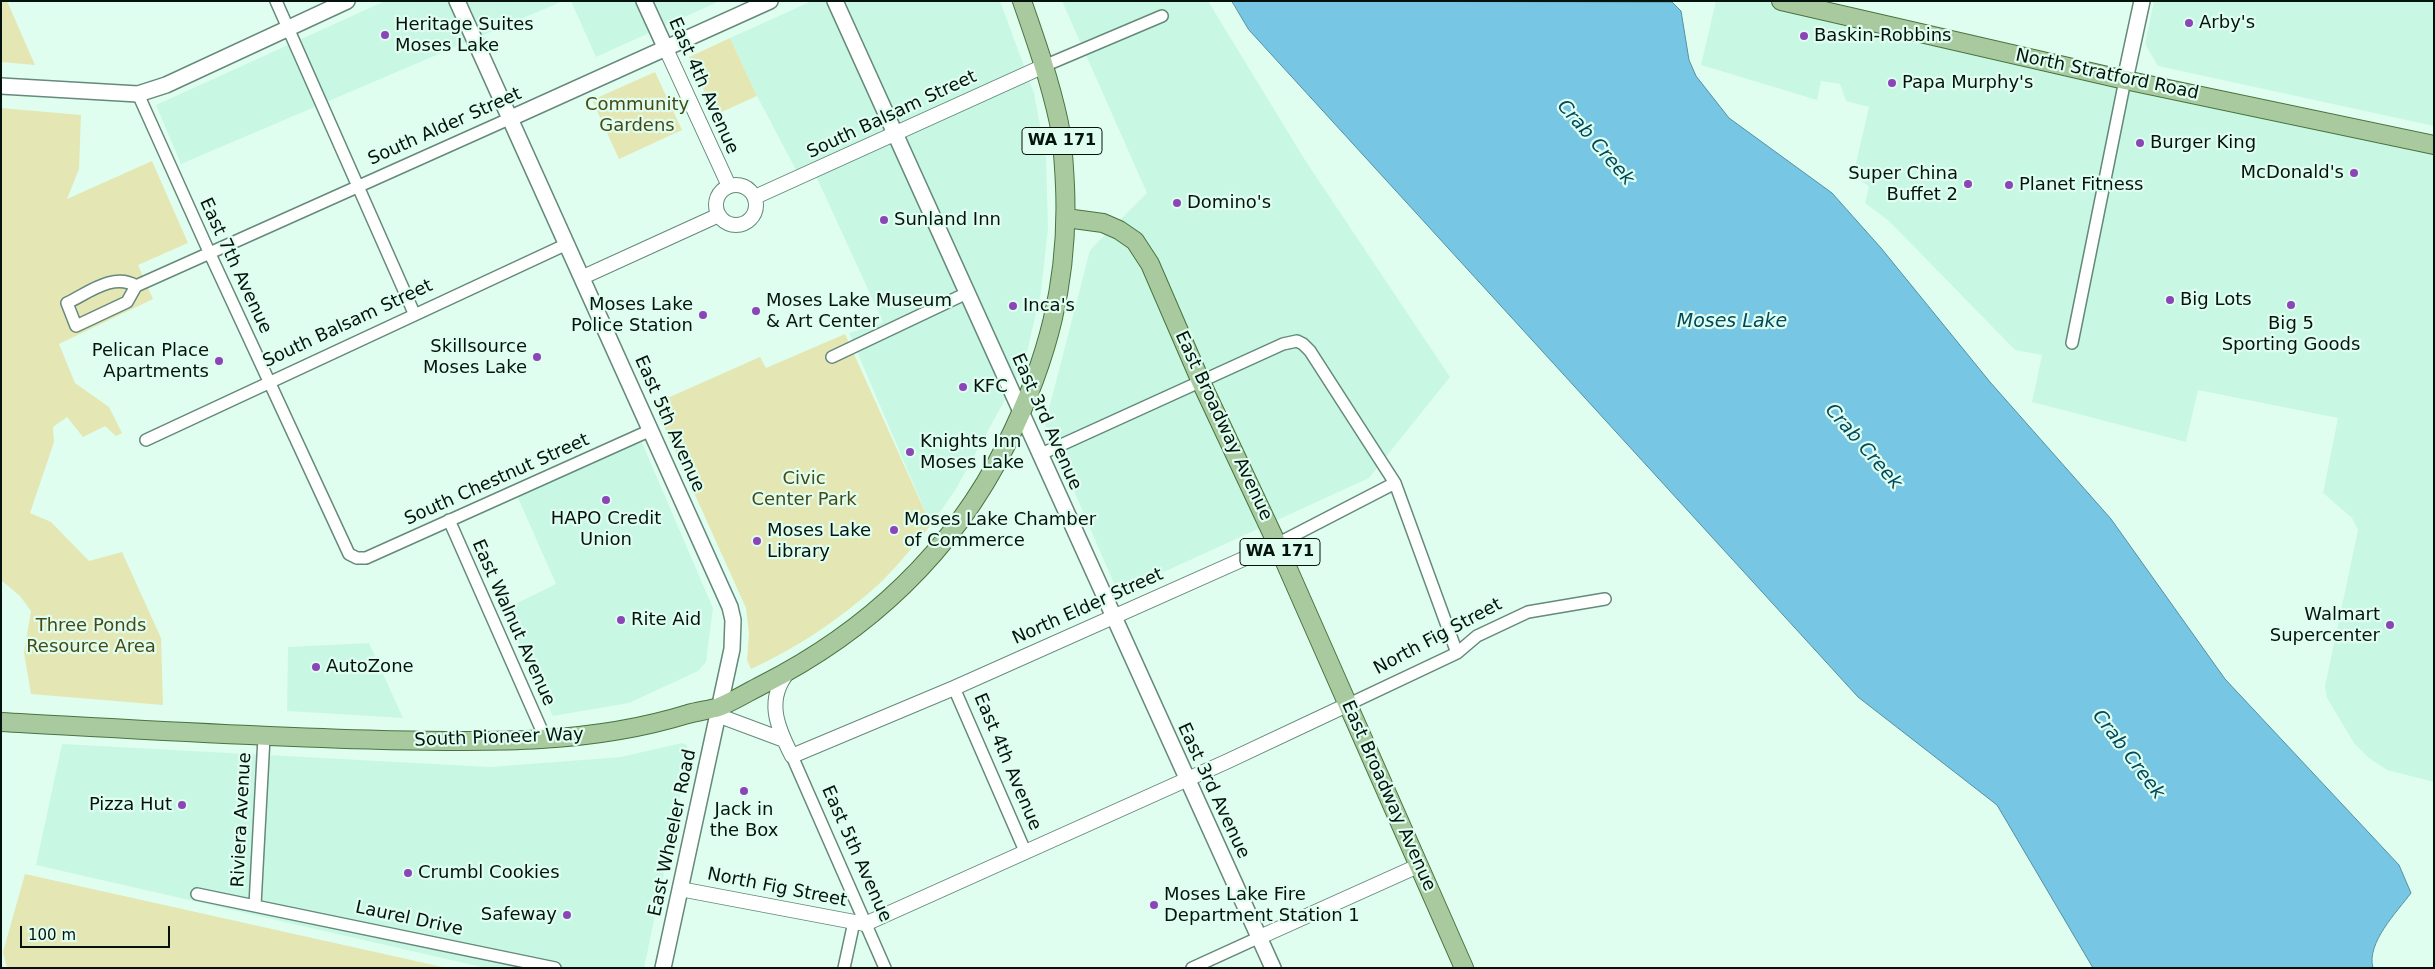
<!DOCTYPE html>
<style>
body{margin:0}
#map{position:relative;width:2435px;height:969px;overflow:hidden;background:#dffef0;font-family:"DejaVu Sans",sans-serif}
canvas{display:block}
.frame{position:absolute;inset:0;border:2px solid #05130e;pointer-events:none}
.scale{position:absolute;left:20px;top:926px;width:150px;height:22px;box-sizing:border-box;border:2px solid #05130e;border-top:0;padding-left:6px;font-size:15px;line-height:18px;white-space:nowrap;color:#05130e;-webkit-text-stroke:4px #dffef0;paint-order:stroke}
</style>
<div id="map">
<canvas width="2435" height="969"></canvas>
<div class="frame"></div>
<div class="scale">100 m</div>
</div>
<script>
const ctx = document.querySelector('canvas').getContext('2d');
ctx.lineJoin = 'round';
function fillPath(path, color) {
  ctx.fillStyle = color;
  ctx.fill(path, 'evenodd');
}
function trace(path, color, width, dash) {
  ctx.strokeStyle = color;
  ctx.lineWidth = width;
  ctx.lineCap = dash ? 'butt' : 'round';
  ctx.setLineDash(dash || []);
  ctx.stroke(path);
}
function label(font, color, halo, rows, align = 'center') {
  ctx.font = font + ' "DejaVu Sans",sans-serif';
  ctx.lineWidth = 4.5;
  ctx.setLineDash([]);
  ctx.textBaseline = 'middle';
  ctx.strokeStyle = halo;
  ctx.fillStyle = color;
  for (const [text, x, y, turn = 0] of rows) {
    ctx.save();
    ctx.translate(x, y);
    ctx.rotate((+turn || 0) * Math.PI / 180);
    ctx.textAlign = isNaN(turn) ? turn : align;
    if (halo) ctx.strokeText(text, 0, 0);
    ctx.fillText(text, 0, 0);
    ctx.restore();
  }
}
fillPath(new Path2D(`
 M 385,1 L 563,1 L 181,164 L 156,105 Z
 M 571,1 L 720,1 L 596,57 Z
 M 812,1 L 1000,1 L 1034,93 L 1046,158 L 1048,228 L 1041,292 L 1024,365 L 956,489 L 931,525 L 849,333 L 883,322 L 810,163 L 796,170 L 757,96 L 730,38 Z
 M 1062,1 L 1208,1 L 1305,160 L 1450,377 L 1369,478 L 1118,593 L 1045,424 L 1090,250 L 1147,193 Z
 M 1716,1 L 1789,1 L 2434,145 L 2434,782 L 2387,770 L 2369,758 L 2354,743 L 2327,698 L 2325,686 L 2358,530 L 2352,518 L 2323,493 L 2338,418 L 2198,390 L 2186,442 L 2032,402 L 2042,355 L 2015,350 L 1889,221 L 1865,203 L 1869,186 L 1853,176 L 1869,107 L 1846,101 L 1840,84 L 1821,81 L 1817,100 L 1701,65 Z
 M 2154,1 L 2434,1 L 2434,126 L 2158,66 L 2145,44 Z
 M 639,436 L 713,608 L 706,662 L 698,671 L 629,703 L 553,716 L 503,610 L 556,584 L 515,491 Z
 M 369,643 L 403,718 L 287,711 L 288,647 Z
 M 682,743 L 687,745 L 689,754 L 644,968 L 486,968 L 36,865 L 62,744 L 490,767 L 621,757 Z`), '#c8f8e3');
fillPath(new Path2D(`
 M 1,1 L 7,1 L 35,65 L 1,62 Z
 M 730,38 L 757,96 L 715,115 L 689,57 Z
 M 655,72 L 682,130 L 619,159 L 592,100 Z
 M 1,108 L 81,115 L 79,169 L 67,199 L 152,161 L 188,243 L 138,265 L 153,299 L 59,344 L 75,383 L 109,407 L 122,433 L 116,436 L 105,426 L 83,437 L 67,417 L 53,427 L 54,442 L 30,513 L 51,522 L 89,561 L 122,552 L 161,638 L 163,705 L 31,694 L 24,653 L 31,611 L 20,596 L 1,580 Z
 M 845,334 L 931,525 C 914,545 897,567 878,585 C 840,619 797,648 751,669 L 747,660 L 749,634 L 746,608 L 654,404 L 760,357 L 766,368 Z
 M 25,874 L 447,968 L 7,968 L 3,952 Z`), '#e4e7b3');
const water = new Path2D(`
 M 1232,1 L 1672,2 L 1681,11 L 1689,60 L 1696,76 L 1729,118 L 1832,193 L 1881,248 L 1990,382 L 2111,519 L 2225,679 L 2399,865 L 2411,893 C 2397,912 2366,943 2373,968 L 2093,968 L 1997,805 L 1858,697 L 1249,30 Z`);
fillPath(water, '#76c6e4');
trace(water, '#5490a4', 1);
const minor = new Path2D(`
 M 276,1 L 414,313
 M 1044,66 L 1162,16
 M 138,94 L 210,254 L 349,554 L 357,558 L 366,558 L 651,430
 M 136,286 L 127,302 L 76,326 L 67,303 C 88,293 114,272 136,286 L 511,118
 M 2072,343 L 2125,80
 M 832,357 L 967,293
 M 146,440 L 567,244
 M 1039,455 L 1283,344 L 1297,341 L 1303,344 L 1310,351 L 1395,483 L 1457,653
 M 449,520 L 546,740
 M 1277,544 L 1395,483
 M 954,688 L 1025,851
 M 1347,705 L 1457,653 L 1477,636 L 1528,612 L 1605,599
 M 792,756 L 885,968
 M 197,894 L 555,968
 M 255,905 L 264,737
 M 844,968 L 854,922
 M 1192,968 L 1260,937`);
const tertiary = new Path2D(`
 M 666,49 L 729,186
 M716 205a20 20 0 1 1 40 0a20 20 0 1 1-40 0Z
 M 755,197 L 1044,66
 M 583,277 L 719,215
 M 789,671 C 765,699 777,727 792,756 L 954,688 L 1277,544
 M 717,715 L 784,740
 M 680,889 L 865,924 L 1228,761 L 1347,705
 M 1260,937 L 1420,865`);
const secondary = new Path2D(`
 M 457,1 L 730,607 L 733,620 L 732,649 L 663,968
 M 644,1 L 666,49
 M 835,1 L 1273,968
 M 2125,80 L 2142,1
 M 1,86 L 138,94 L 166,85 L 347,1
 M 511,118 L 770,1`);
const primary = new Path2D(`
 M 1781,1 L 2125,80 L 2434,145
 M 1066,218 L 1103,223 L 1119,230 L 1135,241 L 1150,264 L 1201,382 L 1277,544 L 1464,968
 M 1,722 C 128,729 255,737 382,740 C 486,742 588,745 688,714 C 699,711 709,710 719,707 C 734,701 748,692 762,685 C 867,632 953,552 1006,445 C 1048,360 1069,281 1065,186 C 1064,164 1063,144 1059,123 C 1050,81 1036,41 1022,1`);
trace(minor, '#65897a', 14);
trace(tertiary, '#65897a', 16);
trace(secondary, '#65897a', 18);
trace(primary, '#4a7341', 20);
trace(minor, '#fff', 11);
trace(tertiary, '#fff', 14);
trace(secondary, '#fff', 15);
trace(primary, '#a9ca9e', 18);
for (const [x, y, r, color] of [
 [2189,23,5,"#8b45b9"],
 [385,35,5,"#8b45b9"],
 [1804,36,5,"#8b45b9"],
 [1892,83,5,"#8b45b9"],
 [2140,143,5,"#8b45b9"],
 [2354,173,5,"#8b45b9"],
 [1968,184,5,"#8b45b9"],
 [2009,185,5,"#8b45b9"],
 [1177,203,5,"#8b45b9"],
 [884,220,5,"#8b45b9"],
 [2170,300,5,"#8b45b9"],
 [2291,305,5,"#8b45b9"],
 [1013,306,5,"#8b45b9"],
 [756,311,5,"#8b45b9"],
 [703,315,5,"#8b45b9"],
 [537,357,5,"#8b45b9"],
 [219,361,5,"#8b45b9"],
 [963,387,5,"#8b45b9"],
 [910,452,5,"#8b45b9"],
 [606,500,5,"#8b45b9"],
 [894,530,5,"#8b45b9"],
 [757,541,5,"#8b45b9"],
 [621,620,5,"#8b45b9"],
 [2390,625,5,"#8b45b9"],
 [316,667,5,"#8b45b9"],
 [744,791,5,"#8b45b9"],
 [182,805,5,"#8b45b9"],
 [408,873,5,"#8b45b9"],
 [1154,905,5,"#8b45b9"],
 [567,915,5,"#8b45b9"]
]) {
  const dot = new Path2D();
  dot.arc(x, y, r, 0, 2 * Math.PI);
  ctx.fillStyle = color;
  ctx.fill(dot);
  trace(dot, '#dffef0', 2);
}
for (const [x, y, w] of [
 [1062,141,80],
 [1280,552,80]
]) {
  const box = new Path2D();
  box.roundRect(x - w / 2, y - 13.5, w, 27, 4);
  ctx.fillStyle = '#dffef0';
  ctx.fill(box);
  trace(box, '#05130e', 1);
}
label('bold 16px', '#05130e', null, [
 ["WA 171",1062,141],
 ["WA 171",1280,552]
]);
label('18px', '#05130e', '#dffef0', [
 ["Arby's",2199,23],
 ["Heritage Suites",395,25],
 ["Moses Lake",395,46],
 ["Baskin-Robbins",1814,36],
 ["Papa Murphy's",1902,83],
 ["Burger King",2150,143],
 ["McDonald's",2344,173,"right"],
 ["Super China",1958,174,"right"],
 ["Buffet 2",1958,195,"right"],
 ["Planet Fitness",2019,185],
 ["Domino's",1187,203],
 ["Sunland Inn",894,220],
 ["Big Lots",2180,300],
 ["Moses Lake Museum",766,301],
 ["& Art Center",766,322],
 ["Moses Lake",693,305,"right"],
 ["Police Station",693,326,"right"],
 ["Inca's",1023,306],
 ["Big 5",2291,324,"center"],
 ["Sporting Goods",2291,345,"center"],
 ["Skillsource",527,347,"right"],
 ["Moses Lake",527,368,"right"],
 ["Pelican Place",209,351,"right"],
 ["Apartments",209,372,"right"],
 ["KFC",973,387],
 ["Knights Inn",920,442],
 ["Moses Lake",920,463],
 ["HAPO Credit",606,519,"center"],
 ["Union",606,540,"center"],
 ["Moses Lake Chamber",904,520],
 ["of Commerce",904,541],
 ["Moses Lake",767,531],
 ["Library",767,552],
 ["Walmart",2380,615,"right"],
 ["Supercenter",2380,636,"right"],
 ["Rite Aid",631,620],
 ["AutoZone",326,667],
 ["Pizza Hut",172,805,"right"],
 ["Jack in",744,810,"center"],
 ["the Box",744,831,"center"],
 ["Crumbl Cookies",418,873],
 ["Moses Lake Fire",1164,895],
 ["Department Station 1",1164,916],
 ["Safeway",557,915,"right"]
], 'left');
label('18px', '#05130e', '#dffef0', [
 ["North Stratford Road",2107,75,12],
 ["East 4th Avenue",703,86,66],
 ["South Balsam Street",892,115,-25],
 ["South Alder Street",445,127,-24],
 ["East 7th Avenue",235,266,65],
 ["South Balsam Street",348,324,-25],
 ["East 3rd Avenue",1046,422,66],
 ["East 5th Avenue",669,424,66],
 ["East Broadway Avenue",1223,426,65],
 ["South Chestnut Street",497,480,-24],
 ["North Elder Street",1088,607,-24],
 ["East Walnut Avenue",513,623,66],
 ["North Fig Street",1438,637,-28],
 ["South Pioneer Way",499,738,-2],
 ["East 4th Avenue",1007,762,67],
 ["East 3rd Avenue",1213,791,65],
 ["East Broadway Avenue",1388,796,66],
 ["Riviera Avenue",242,820,-87],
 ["East Wheeler Road",673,833,-78],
 ["East 5th Avenue",856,854,66],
 ["North Fig Street",777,888,11],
 ["Laurel Drive",409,919,12]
]);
label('18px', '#484916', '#dffef0', [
 ["Community",637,105],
 ["Gardens",637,126],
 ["Civic",804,479],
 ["Center Park",804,500],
 ["Three Ponds",91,626],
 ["Resource Area",91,647]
]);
label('italic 19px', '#00495d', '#dffef0', [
 ["Crab Creek",1595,143,49],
 ["Moses Lake",1732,322],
 ["Crab Creek",1863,447,49],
 ["Crab Creek",2128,755,53]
]);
</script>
